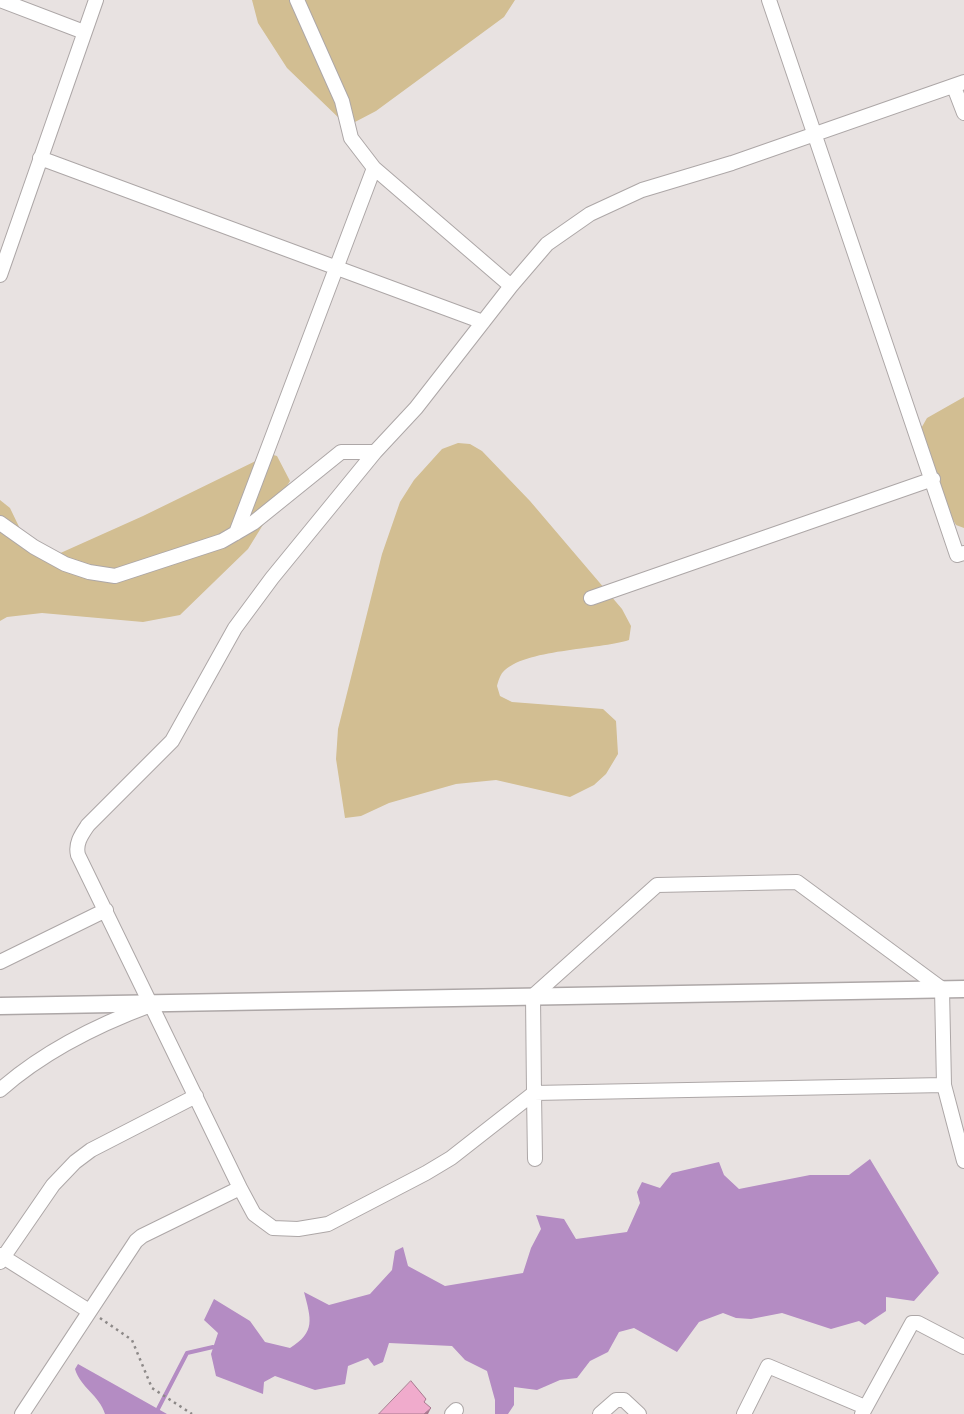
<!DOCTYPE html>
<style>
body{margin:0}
canvas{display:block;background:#e8e2e1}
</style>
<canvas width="964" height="1414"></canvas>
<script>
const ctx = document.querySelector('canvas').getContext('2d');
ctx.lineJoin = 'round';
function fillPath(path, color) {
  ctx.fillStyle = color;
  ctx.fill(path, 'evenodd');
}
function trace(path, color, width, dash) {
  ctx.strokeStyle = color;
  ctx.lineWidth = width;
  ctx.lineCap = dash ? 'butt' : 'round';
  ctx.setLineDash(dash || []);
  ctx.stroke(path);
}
fillPath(new Path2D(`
 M 252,0 L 515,0 L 504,17 L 376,111 L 355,122 L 343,122 L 287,68 L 258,23 Z
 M 964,397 L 964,528 L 956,525 L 918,459 L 919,432 L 927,418 Z
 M 458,443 L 470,444 L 482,451 L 530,501 L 622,609 L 631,626 L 629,640 C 598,650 524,649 503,672 C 500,675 498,682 497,686 L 500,696 L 512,702 L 603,709 L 616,721 L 618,754 L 606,774 L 594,785 L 570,797 L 496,780 L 456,784 L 389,803 L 361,816 L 345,818 L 336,759 L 338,729 L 382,554 L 400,502 L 414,480 L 442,449 Z
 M 270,454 L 277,456 L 290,481 L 248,549 L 180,615 L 143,622 L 42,613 L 7,617 L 0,621 L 0,500 L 10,508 L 23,535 L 56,555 L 143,516 Z`), '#d2be92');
fillPath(new Path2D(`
 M 870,1159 L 939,1273 L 914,1301 L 886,1297 L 886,1311 L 865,1325 L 859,1321 L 831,1329 L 782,1313 L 751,1319 L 736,1318 L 723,1313 L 699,1322 L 677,1352 L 634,1328 L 619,1332 L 608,1352 L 590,1361 L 577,1378 L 560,1380 L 537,1390 L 514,1387 L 514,1405 L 508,1414 L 495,1414 L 495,1400 L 487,1371 L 465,1360 L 452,1346 L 389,1343 L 383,1362 L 374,1366 L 368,1358 L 348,1366 L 345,1384 L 315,1390 L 275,1376 L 264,1382 L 263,1394 L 216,1376 L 211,1354 L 218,1333 L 204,1320 L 214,1299 L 250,1321 L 265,1342 L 290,1348 C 316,1332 311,1319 304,1292 L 329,1305 L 370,1294 L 392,1270 L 395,1251 L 403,1247 L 408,1266 L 445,1286 L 523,1273 L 531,1248 L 541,1229 L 536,1215 L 564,1219 L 576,1239 L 627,1232 L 640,1203 L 637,1192 L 642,1182 L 660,1188 L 672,1173 L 719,1162 L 724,1175 L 739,1189 L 810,1175 L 849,1175 Z
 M 78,1364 L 167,1414 L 105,1414 C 100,1396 80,1387 75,1369 Z`), '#b48cc3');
trace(new Path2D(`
 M 158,1409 L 187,1353 L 213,1347`), '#b48cc3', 4);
const minor = new Path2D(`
 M 0,0 L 84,32
 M 297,0 L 342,101 L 351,138 L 374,168 L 511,286
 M 769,0 L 957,555 L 964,553
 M 954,87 L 964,113
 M 40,158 L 483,322
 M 0,275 L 96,0
 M 0,523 L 34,547 L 65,564 L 89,572 L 115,576 L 222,541 L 253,523 L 341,452 L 375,452
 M 236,533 L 374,168
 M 591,598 L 933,479
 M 0,962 L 106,910
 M 944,1085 L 534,1093 L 533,996 L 657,885 L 797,882 L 942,989 L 944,1085 L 964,1161
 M 0,1090 C 43,1052 97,1025 151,1005
 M 534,1093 L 451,1158 L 426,1173 L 328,1224 L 298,1229 L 273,1228 L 254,1214 L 240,1188 L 78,855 C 75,843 82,834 88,825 L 172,741 L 235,628 L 272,578 L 375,452 L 416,408 L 511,286 L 547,244 L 590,214 L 642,190 L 732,163 L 964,82
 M 534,1093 L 535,1159
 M 0,1255 L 89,1311
 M 0,1262 L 53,1185 L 75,1162 L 91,1150 L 196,1096
 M 22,1414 L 136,1241 L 142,1236 L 240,1188
 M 452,1414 L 456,1410
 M 600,1414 L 616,1400 L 624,1400 L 639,1414
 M 744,1414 L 768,1366 L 865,1407
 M 862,1414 L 912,1323 L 918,1323 L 964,1347`);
const tertiary = new Path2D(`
 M 0,1006 L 964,989`);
trace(minor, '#ada7a7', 16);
trace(tertiary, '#ada7a7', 19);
trace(new Path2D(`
 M 100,1318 L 132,1340 L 152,1388 L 192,1414`), '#8d8988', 2.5, [2.5, 4]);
trace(minor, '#fff', 14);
trace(tertiary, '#fff', 16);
fillPath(new Path2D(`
 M 431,1408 L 428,1414 L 424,1414 Z`), '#a8788f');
const building = new Path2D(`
 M 411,1381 L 426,1399 L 424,1402 L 431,1408 L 424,1414 L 379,1414 Z`);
fillPath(building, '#f0abcc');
trace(building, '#a8788f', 1);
</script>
